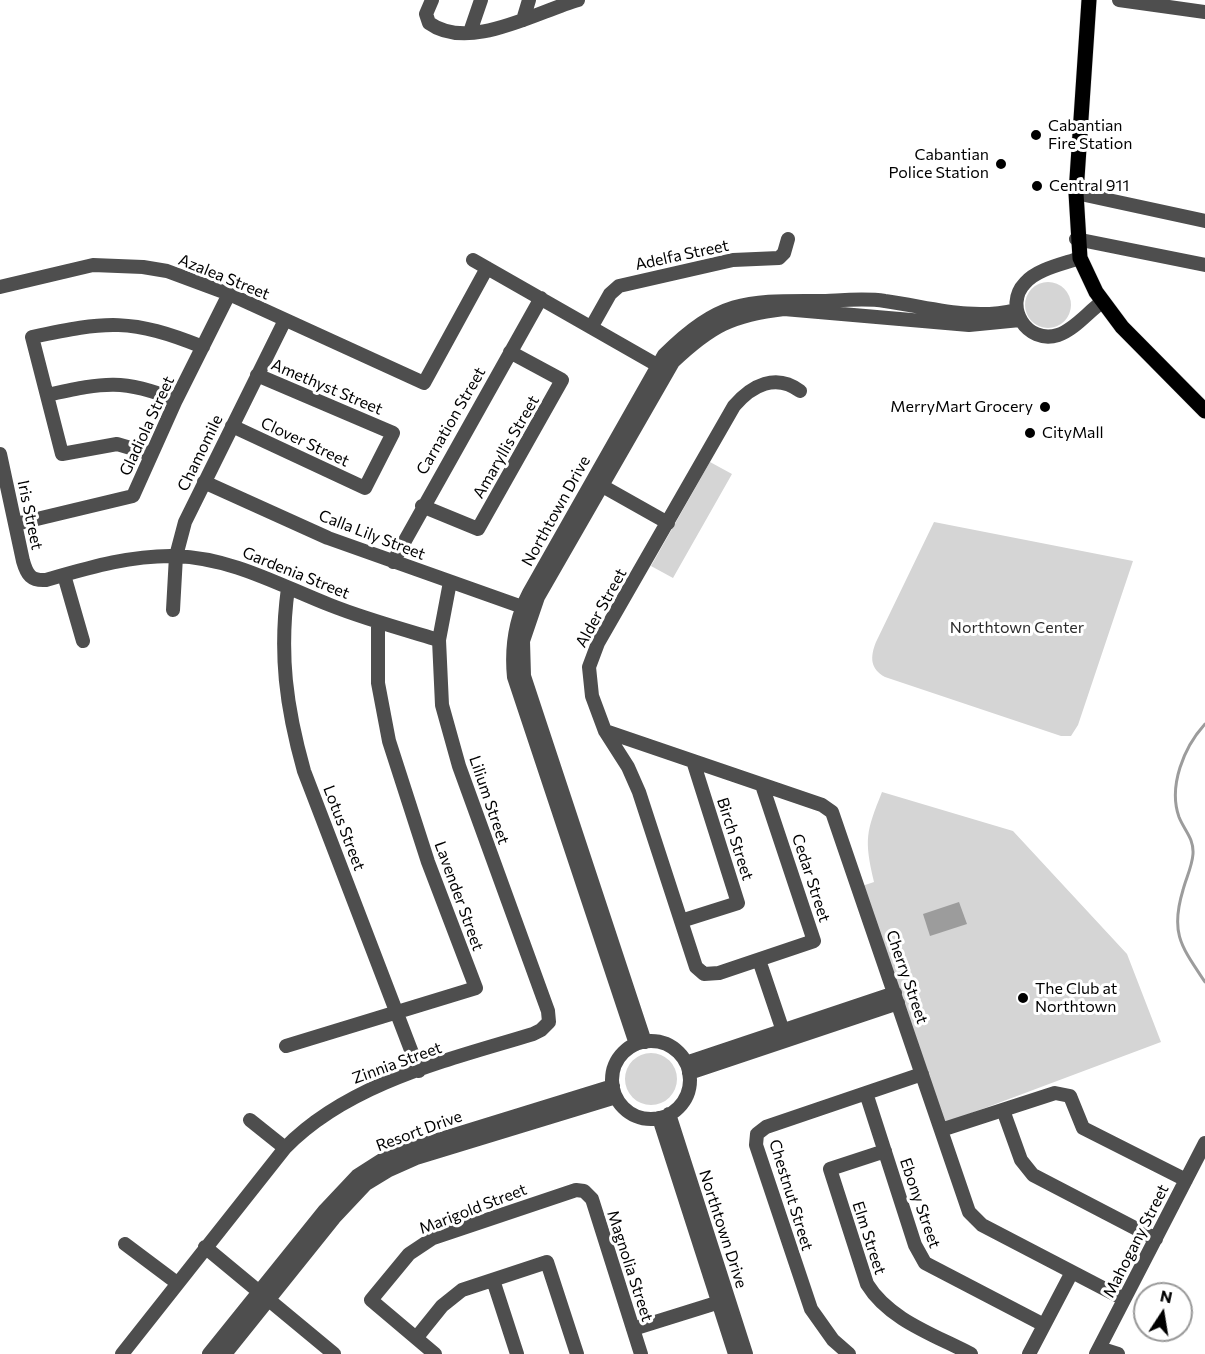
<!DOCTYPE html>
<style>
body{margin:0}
#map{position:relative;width:1205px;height:1354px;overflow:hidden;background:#fff;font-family:Commissioner,sans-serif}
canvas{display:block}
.north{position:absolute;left:1133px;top:1282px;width:60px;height:60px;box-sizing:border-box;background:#fff;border:2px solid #999;border-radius:50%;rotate:12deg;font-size:16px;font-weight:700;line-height:24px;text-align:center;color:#000}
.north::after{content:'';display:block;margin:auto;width:21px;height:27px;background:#000;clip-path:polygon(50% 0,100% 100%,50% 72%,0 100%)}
</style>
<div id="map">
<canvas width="1205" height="1354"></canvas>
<div class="north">N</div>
</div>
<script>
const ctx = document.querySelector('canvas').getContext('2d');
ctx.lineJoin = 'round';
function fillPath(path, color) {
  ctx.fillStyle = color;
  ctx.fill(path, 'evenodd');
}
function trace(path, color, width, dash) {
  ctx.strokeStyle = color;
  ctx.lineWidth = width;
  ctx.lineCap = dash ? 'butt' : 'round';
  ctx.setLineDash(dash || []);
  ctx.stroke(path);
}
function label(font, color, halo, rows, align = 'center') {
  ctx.font = font + ' Commissioner,sans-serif';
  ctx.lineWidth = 6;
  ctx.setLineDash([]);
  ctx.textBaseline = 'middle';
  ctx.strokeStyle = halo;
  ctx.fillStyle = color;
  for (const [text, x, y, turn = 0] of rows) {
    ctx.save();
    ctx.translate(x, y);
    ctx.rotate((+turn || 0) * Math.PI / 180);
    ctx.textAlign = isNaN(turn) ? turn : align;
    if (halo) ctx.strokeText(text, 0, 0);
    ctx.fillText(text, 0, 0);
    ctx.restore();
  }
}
fillPath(new Path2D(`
 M1025 305a23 23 0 1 1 46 0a23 23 0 1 1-46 0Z
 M 710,462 L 732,474 L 673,578 L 651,566 Z
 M 934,522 L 1133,561 L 1078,725 L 1071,736 L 1061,736 L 885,677 C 870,669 870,657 876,642 Z
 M 882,792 L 1013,831 L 1127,954 L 1161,1042 L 945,1123 L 862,886 L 874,882 C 864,839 866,832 882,792 Z
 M625 1079a26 26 0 1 1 52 0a26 26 0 1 1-52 0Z`), '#d5d5d5');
fillPath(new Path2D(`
 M 959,902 L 967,924 L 930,936 L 923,914 Z`), '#9c9c9c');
trace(new Path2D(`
 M 1205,724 C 1184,747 1168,786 1179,817 C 1184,830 1194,838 1193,854 C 1192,867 1186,878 1183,890 C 1170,933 1181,946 1205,982`), '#9c9c9c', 3);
const major = new Path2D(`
 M 1089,0 L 1076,193 L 1080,258 L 1096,292 L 1122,327 L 1205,411`);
trace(major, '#dbdbdb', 16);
trace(new Path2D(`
 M 432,0 L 426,14 L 429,23 C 469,52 536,12 578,0
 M 1119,0 L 1205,12
 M 523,20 L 529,0
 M 470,32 L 481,0
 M 1076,193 L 1205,221
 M 1076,239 L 1205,265
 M 1080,258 C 1063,264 1037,269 1025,283 C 1003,306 1027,345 1058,335 C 1074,330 1088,312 1102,302
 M 473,260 L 664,369
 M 0,287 L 93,265 L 143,267 L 167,271 L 229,294 L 424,383 L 487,268
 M 592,326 L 610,294 L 619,286 L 733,260 L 779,258 L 784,253 L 788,239
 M 47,395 C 103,383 122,378 176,400
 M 232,426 L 365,488 L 393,433 L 257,375
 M 0,454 L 23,561 C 27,575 31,581 46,580 C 88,568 131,555 175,556 C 232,558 279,585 330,605 C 365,619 402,629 439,640
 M 151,454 L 117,444 L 62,454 L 32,337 C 107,321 131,318 203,347
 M 204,482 L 328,538 L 528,609
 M 597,483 L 668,523
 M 422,506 L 478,529 L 562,380 L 510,352
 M 16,524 L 133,496 L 176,400 L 229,294
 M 393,562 L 541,298
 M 64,575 L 83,641
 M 288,588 C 279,654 286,707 304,771 L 419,1071
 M 173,610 L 176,556 L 185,522 L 285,320
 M 605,731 L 822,805 L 832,812 L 969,1212 L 982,1225 L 1124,1299
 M 762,785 L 814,941 L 719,973 L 704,974 L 696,967 L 639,792 L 628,767 L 605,731 L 592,696 L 589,667 L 598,643 L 734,406 C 752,385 776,373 800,391
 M 681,921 L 738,903 L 693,761
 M 759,960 L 785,1037
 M612 1080a39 39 0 1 1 78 0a39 39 0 1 1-78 0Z
 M 645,1042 L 524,676 L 523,641 L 538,597 L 673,362 C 711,326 732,315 784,309 L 969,325 L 1020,320
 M 636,1044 L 514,677 C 511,647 515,620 529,593 L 664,355 C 723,297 749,301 826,301 C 846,300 866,298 885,301 C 930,307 971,321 1016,310
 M 286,1046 L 476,988 L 428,862 L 389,741 L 378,683 L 378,622
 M 686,1063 L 895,993
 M 689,1073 L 898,1003
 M 866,1093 L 915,1245 L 925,1263 L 1044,1325
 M 1003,1110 L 1021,1160 L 1033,1175 L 1156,1239
 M 669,1114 L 746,1354
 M 659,1118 L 735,1354
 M 250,1120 L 285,1148
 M 941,1130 L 1055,1093 L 1070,1096 L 1083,1128 L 1186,1180
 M 885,1151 L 830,1169 L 867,1284 C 889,1320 935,1335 971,1354
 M 125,1244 L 177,1283
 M 205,1247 L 334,1354
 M 493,1280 L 517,1354
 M 633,1329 L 726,1300
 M 417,1337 L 442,1306 L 462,1290 L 547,1262 L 577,1354
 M 1099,1348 L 1118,1354
 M 122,1354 L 285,1148 C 348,1083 448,1060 533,1034 L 541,1030 L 549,1022 L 548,1011 L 459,766 L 442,705 L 439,640 L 450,582
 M 209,1354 L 325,1210 L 357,1176 L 382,1160 L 412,1148 L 613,1086
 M 225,1354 L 334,1218 L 366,1184 L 389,1170 L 416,1158 L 616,1097
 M 435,1354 L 371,1300 L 409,1254 L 433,1238 L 576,1190 L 584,1191 L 592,1199 L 641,1354
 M 849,1354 L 833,1340 L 811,1309 L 756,1145 L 757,1134 L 766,1127 L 922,1074
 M 1029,1354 L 1072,1272
 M 1096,1354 L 1205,1143`), '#4e4e4e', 14);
trace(major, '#000', 15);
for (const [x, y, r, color] of [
 [1036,135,6,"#000"],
 [1001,164,6,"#000"],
 [1037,186,6,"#000"],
 [1045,407,6,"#000"],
 [1030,433,6,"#000"],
 [1023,998,6,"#000"]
]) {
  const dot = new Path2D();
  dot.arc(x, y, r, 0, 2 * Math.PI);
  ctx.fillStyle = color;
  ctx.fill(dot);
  trace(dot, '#fff', 2);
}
label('16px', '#000', '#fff', [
 ["Cabantian",1048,126],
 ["Fire Station",1048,144],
 ["Cabantian",989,155,"right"],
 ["Police Station",989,173,"right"],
 ["Central 911",1049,186],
 ["MerryMart Grocery",1033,407,"right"],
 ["CityMall",1042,433],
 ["The Club at",1035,989],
 ["Northtown",1035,1007]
], 'left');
label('16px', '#000', '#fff', [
 ["Adelfa Street",682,255,-12],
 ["Azalea Street",224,277,22],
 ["Amethyst Street",327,387,23],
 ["Carnation Street",451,421,-60],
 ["Gladiola Street",147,426,-65],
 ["Clover Street",305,442,25],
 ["Amaryllis Street",506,447,-60],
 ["Chamomile",200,453,-64],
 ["Northtown Drive",556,511,-61],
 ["Iris Street",30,515,78],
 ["Calla Lily Street",372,535,21],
 ["Gardenia Street",296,573,22],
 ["Alder Street",601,608,-61],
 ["Lilium Street",489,800,71],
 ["Lotus Street",344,828,69],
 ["Birch Street",735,839,72],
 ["Cedar Street",811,878,72],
 ["Lavender Street",459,896,70],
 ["Cherry Street",907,977,71],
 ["Zinnia Street",397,1063,-20],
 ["Resort Drive",419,1131,-20],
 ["Chestnut Street",791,1195,73],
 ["Ebony Street",920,1203,71],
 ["Marigold Street",473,1209,-21],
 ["Northtown Drive",723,1229,72],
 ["Elm Street",869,1238,72],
 ["Mahogany Street",1136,1241,-63],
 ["Magnolia Street",630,1266,72]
]);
label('16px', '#2c2c2c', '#fff', [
 ["Northtown Center",1017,628]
]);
</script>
